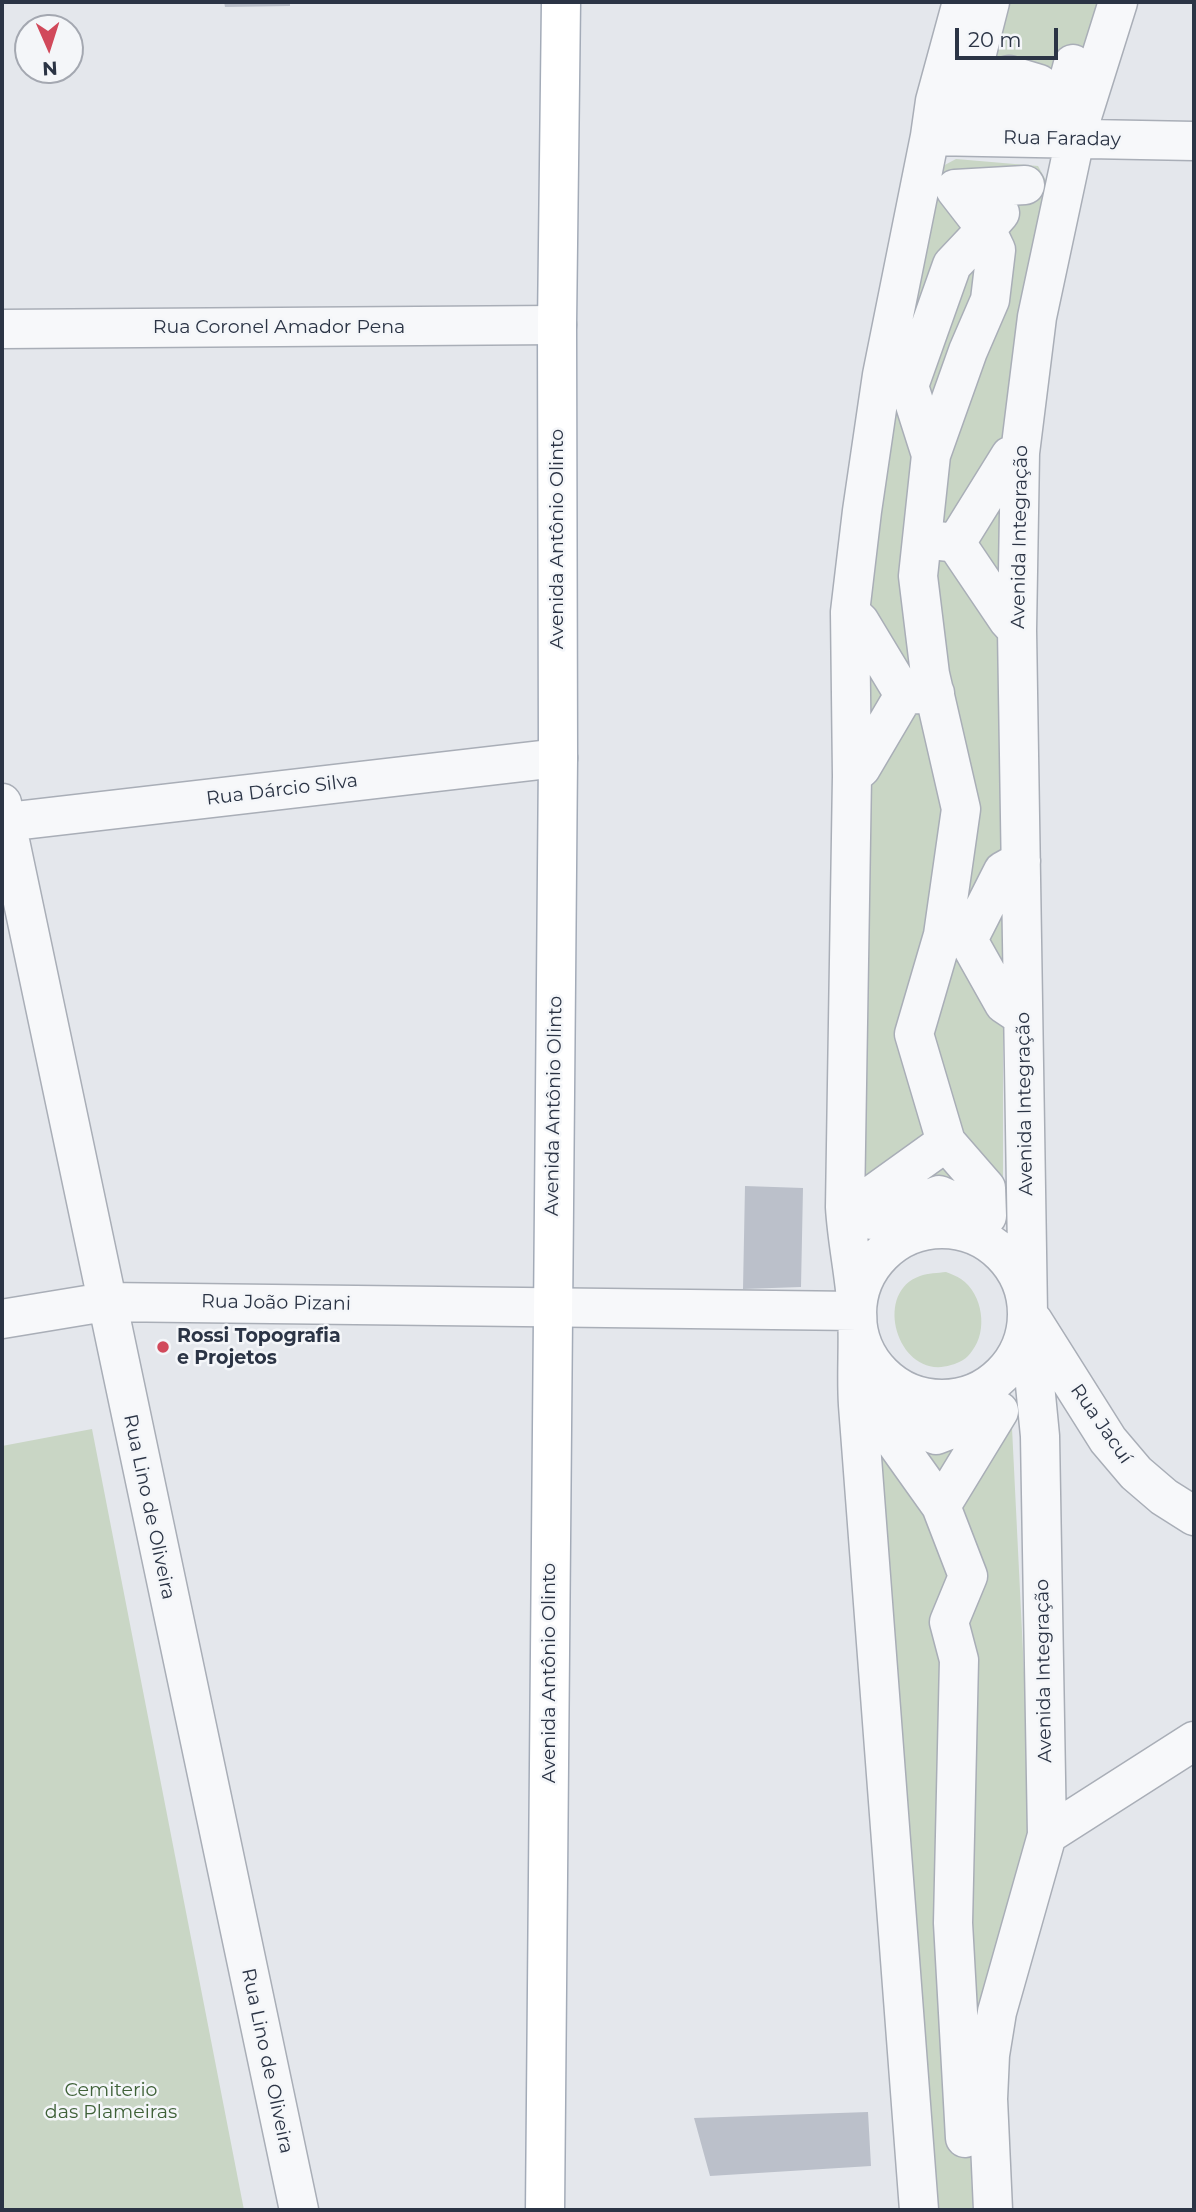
<!DOCTYPE html>
<meta charset="utf-8">
<style>
body{margin:0}
#map{position:relative;width:1196px;height:2212px;overflow:hidden;background:#e4e7ec;font-family:Montserrat,sans-serif}
canvas{display:block}
.frame{position:absolute;inset:0;border:4px solid #2b3445;pointer-events:none}
.north{position:absolute;left:14px;top:14px;width:70px;height:70px;box-sizing:border-box;background:#f4f6f9;border:2px solid #a4a8b1;border-radius:50%;rotate:177deg;font-size:19px;font-weight:700;line-height:28px;text-align:center;color:#2b3445}
.north::after{content:'';display:block;margin:auto;width:24px;height:32px;background:#d1495b;clip-path:polygon(50% 0,100% 100%,50% 72%,0 100%)}
.scale{position:absolute;left:955px;top:28px;width:103px;height:32px;box-sizing:border-box;border:4px solid #2b3445;border-top:0;padding-left:9px;font-size:21px;line-height:24px;white-space:nowrap;color:#2b3445;-webkit-text-stroke:5px #f4f6f9;paint-order:stroke}
</style>
<div id="map">
<canvas width="1196" height="2212"></canvas>
<div class="frame"></div>
<div class="north">N</div>
<div class="scale">20 m</div>
</div>
<script>
const ctx = document.querySelector('canvas').getContext('2d');
ctx.lineJoin = 'round';
function fillPath(path, color) {
  ctx.fillStyle = color;
  ctx.fill(path, 'evenodd');
}
function trace(path, color, width, dash) {
  ctx.strokeStyle = color;
  ctx.lineWidth = width;
  ctx.lineCap = dash ? 'butt' : 'round';
  ctx.setLineDash(dash || []);
  ctx.stroke(path);
}
function label(font, color, halo, rows, align = 'center') {
  ctx.font = font + ' Montserrat,sans-serif';
  ctx.lineWidth = 5;
  ctx.setLineDash([]);
  ctx.textBaseline = 'middle';
  ctx.strokeStyle = halo;
  ctx.fillStyle = color;
  for (const [text, x, y, turn = 0] of rows) {
    ctx.save();
    ctx.translate(x, y);
    ctx.rotate((+turn || 0) * Math.PI / 180);
    ctx.textAlign = isNaN(turn) ? turn : align;
    if (halo) ctx.strokeText(text, 0, 0);
    ctx.fillText(text, 0, 0);
    ctx.restore();
  }
}
fillPath(new Path2D(`
 M 978,2 L 1097,2 L 1067,111 L 949,108 Z
 M 956,159 L 1038,166 L 1048,184 L 1003,871 L 1003,1249 C 991,1239 978,1225 962,1221 C 923,1212 889,1232 860,1256 L 861,570 L 941,167 Z
 M 946,1272 C 951,1274 957,1276 961,1279 C 983,1294 988,1331 972,1351 C 967,1359 959,1363 951,1365 C 899,1382 871,1293 920,1276 C 928,1273 938,1273 946,1272 Z
 M 1010,1387 L 1030,1795 L 1026,1850 L 968,2107 L 973,2210 L 929,2210 L 864,1394 L 947,1418 L 980,1408 Z
 M 92,1429 L 244,2210 L 2,2210 L 2,1446 Z`), '#c9d6c5');
fillPath(new Path2D(`
 M 224,2 L 290,2 L 290,6 L 225,7 Z
 M 745,1186 L 803,1188 L 801,1287 L 743,1289 Z
 M 868,2112 L 871,2166 L 710,2176 L 694,2118 Z`), '#bbc0ca');
const minor = new Path2D(`
 M 990,2 L 963,108 L 1055,113 L 1065,94 L 1073,64
 M 950,98 L 967,94 L 978,83 L 1009,75 L 1039,84 L 1061,102
 M 930,136 L 1194,141
 M 2,329 L 557,325
 M 931,455 L 968,351 L 990,300 L 996,250 L 986,229 L 1000,213
 M 922,539 L 956,543 L 1008,620 L 1017,630
 M 956,543 L 1010,456 L 1020,453
 M 850,612 L 860,622 L 904,695
 M 852,776 L 861,768 L 904,695 L 935,693
 M 2,803 L 299,2210
 M 6,822 L 558,758
 M 943,935 L 968,940 L 1004,1004 L 1022,1016
 M 968,940 L 1003,871 L 1021,861
 M 946,1142 L 986,1188 L 987,1216 L 939,1195 L 872,1220 L 875,1193 L 946,1142 L 914,1034 L 943,935 L 961,809 L 930,674 L 918,576 L 931,455 L 909,386 L 952,265 L 986,229 L 955,189 L 1025,185
 M857 1314a85 85 0 1 1 170 0a85 85 0 1 1-170 0Z
 M 2,1319 L 105,1302 L 857,1311
 M 1033,1321 L 1108,1440 L 1136,1473 L 1164,1497 L 1194,1516
 M 941,1506 L 999,1411 L 936,1435 L 874,1412 L 941,1506 L 968,1576 L 949,1622 L 959,1660 L 953,1923 L 965,2138
 M 1047,1835 L 1194,1741
 M 919,2210 L 858,1405 C 856,1374 859,1342 857,1311 C 855,1276 847,1242 845,1207 L 852,776 L 850,612 L 862,511 L 882,375 L 930,136 L 935,101 L 962,2
 M 993,2210 L 988,2099 L 990,2055 L 997,2012 L 1047,1835 L 1040,1436 L 1028,1313 L 1017,630 L 1020,453 L 1037,317 L 1075,139 L 1118,2`);
const major = new Path2D(`
 M 545,2210 L 558,758 L 557,325 L 561,2`);
trace(minor, '#a9aeb7', 41);
trace(major, '#a3abb8', 41);
trace(minor, '#f7f8fa', 38);
trace(major, '#fff', 38);
for (const [x, y, r, color] of [
 [163,1347,7,"#d1495b"]
]) {
  const dot = new Path2D();
  dot.arc(x, y, r, 0, 2 * Math.PI);
  ctx.fillStyle = color;
  ctx.fill(dot);
  trace(dot, '#f4f6f9', 2.5);
}
label('19px', '#2b3445', '#f4f6f9', [
 ["Rua Faraday",1062,139,1],
 ["Rua Coronel Amador Pena",279,327],
 ["Avenida Integração",1020,537,-89],
 ["Avenida Antônio Olinto",557,539,-90],
 ["Rua Dárcio Silva",282,790,-7],
 ["Avenida Integração",1025,1104,-91],
 ["Avenida Antônio Olinto",554,1106,-89],
 ["Rua João Pizani",276,1303,1],
 ["Rua Jacuí",1101,1424,55],
 ["Rua Lino de Oliveira",149,1507,78],
 ["Avenida Integração",1044,1671,-91],
 ["Avenida Antônio Olinto",549,1673,-90],
 ["Rua Lino de Oliveira",267,2061,78]
]);
label('bold 19px', '#2b3445', '#f4f6f9', [
 ["Rossi Topografia",177,1336],
 ["e Projetos",177,1358]
], 'left');
label('19px', '#3f6138', '#f4f6f9', [
 ["Cemiterio",111,2090],
 ["das Plameiras",111,2112]
]);
</script>
